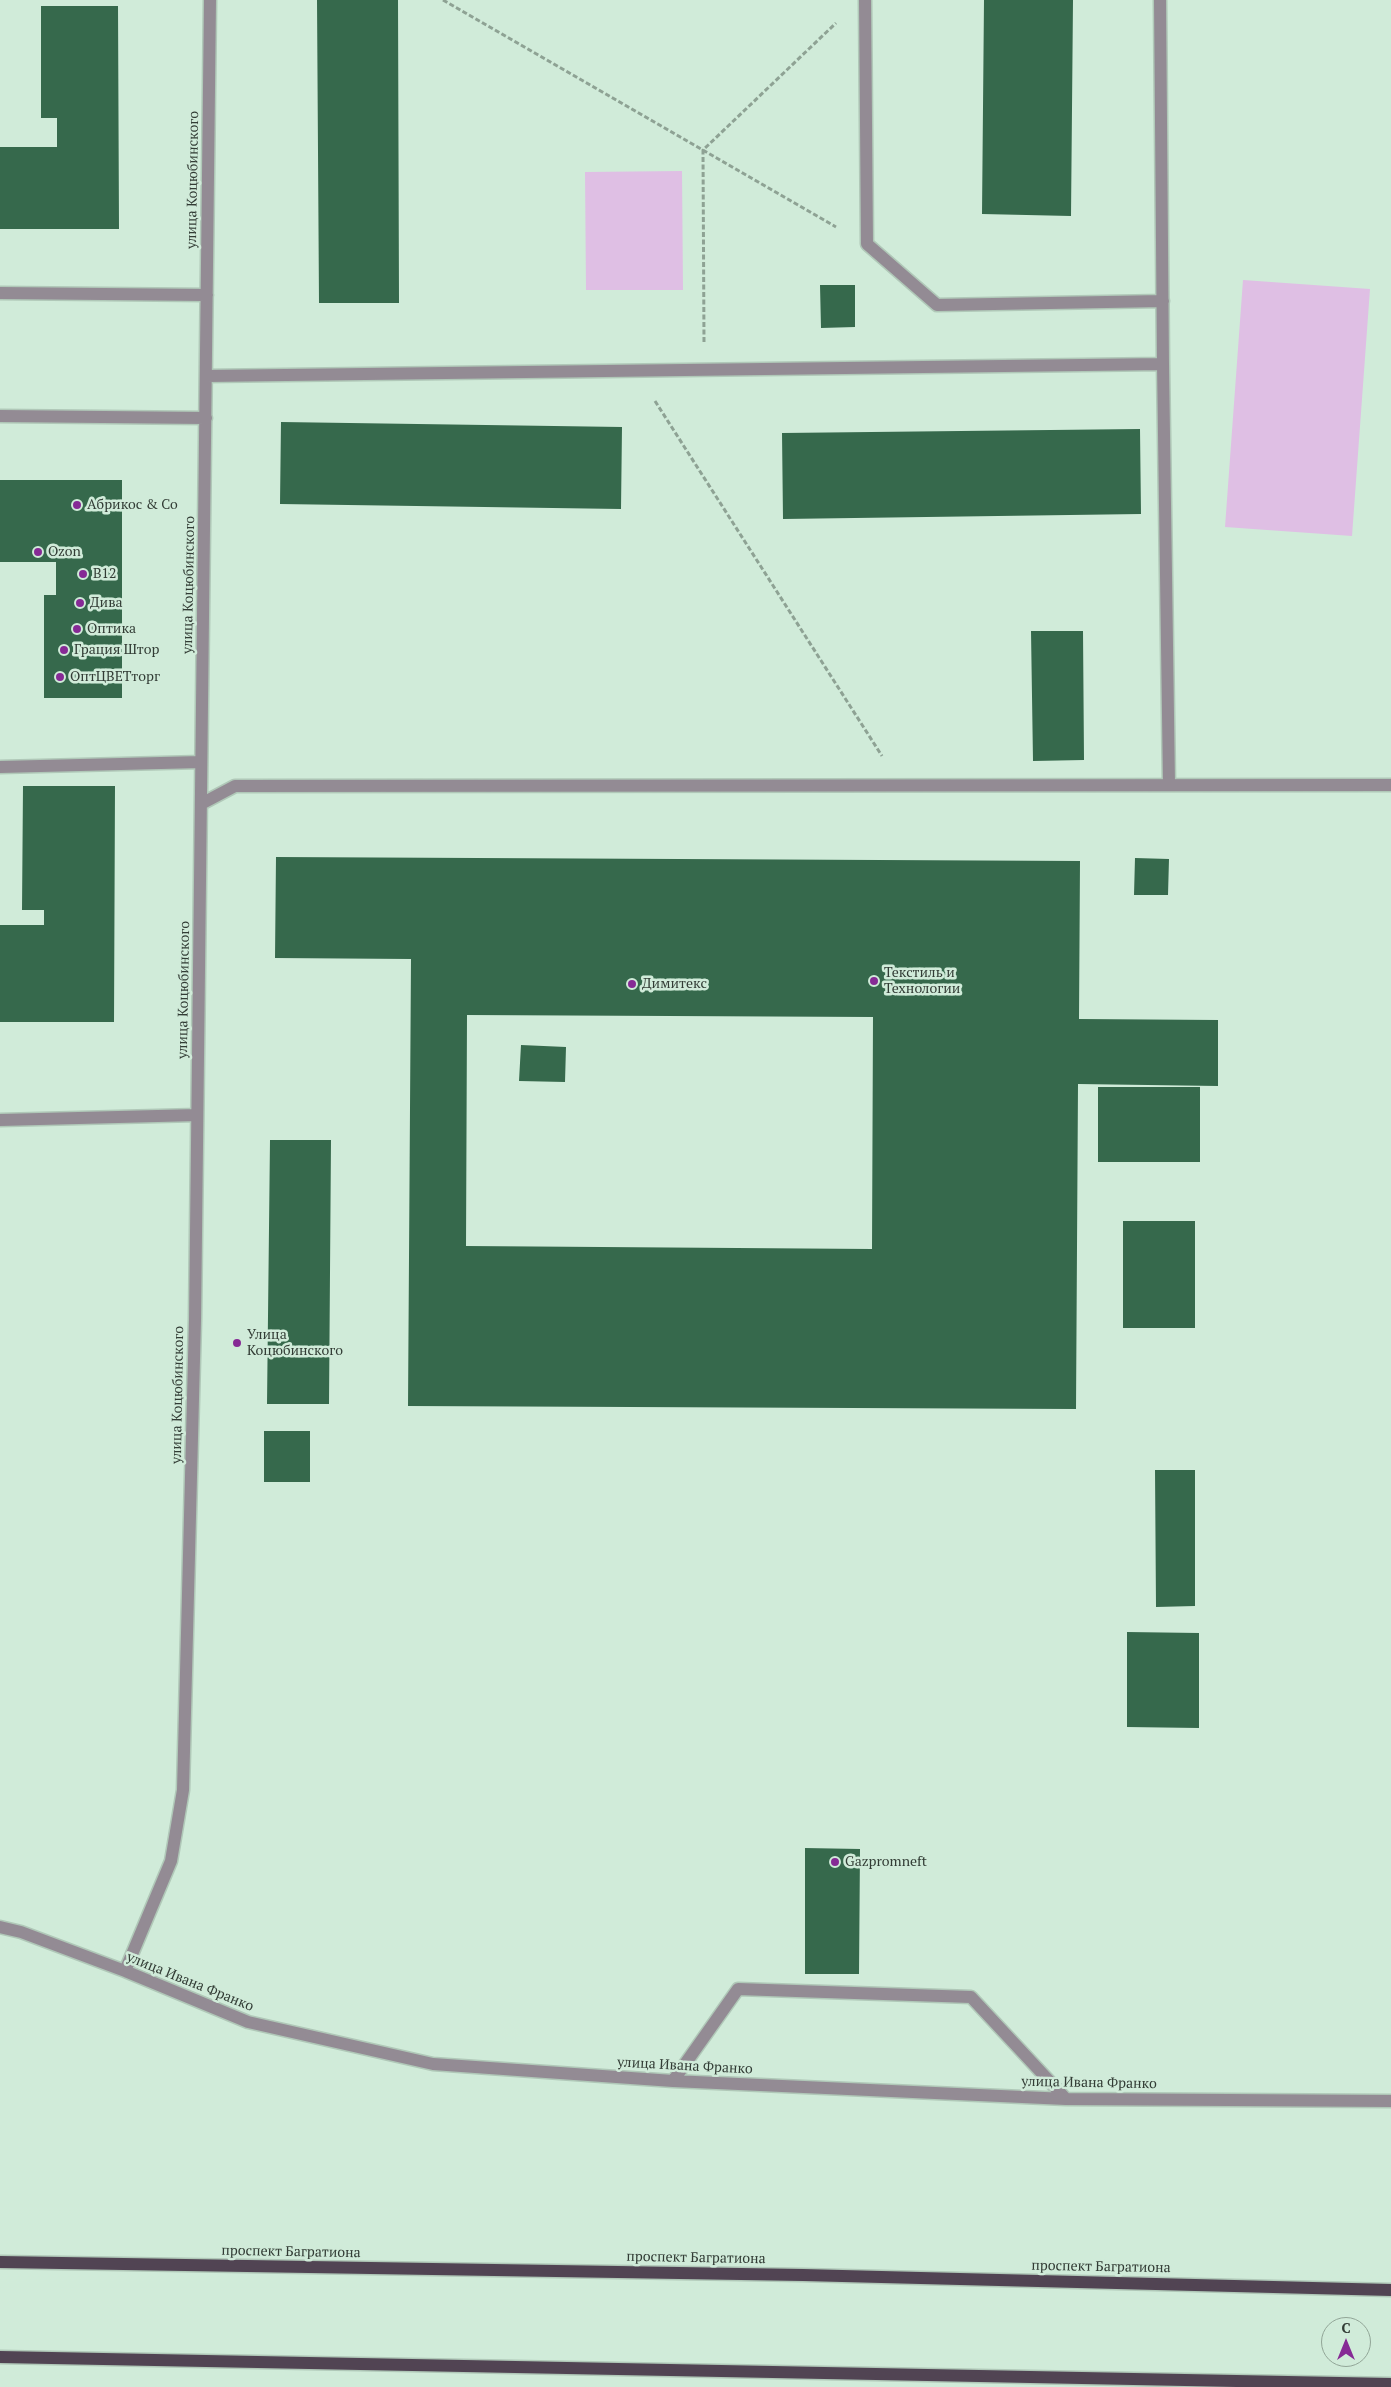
<!DOCTYPE html>
<meta charset="utf-8">
<style>
body{margin:0}
#map{position:relative;width:1391px;height:2387px;overflow:hidden;background:#d0ebd9;font-family:"PT Serif",serif}
canvas{display:block}
.north{position:absolute;left:1321px;top:2317px;width:50px;height:50px;box-sizing:border-box;background:#d0ebd9;border:1px solid #91a597;border-radius:50%;rotate:0deg;font-size:14px;font-weight:700;line-height:20px;text-align:center;color:#323c35}
.north::after{content:'';display:block;margin:auto;width:18px;height:22px;background:#862a95;clip-path:polygon(50% 0,100% 100%,50% 72%,0 100%)}
</style>
<div id="map">
<canvas width="1391" height="2387"></canvas>
<div class="north">С</div>
</div>
<script>
const ctx = document.querySelector('canvas').getContext('2d');
ctx.lineJoin = 'round';
function fillPath(path, color) {
  ctx.fillStyle = color;
  ctx.fill(path, 'evenodd');
}
function trace(path, color, width, dash) {
  ctx.strokeStyle = color;
  ctx.lineWidth = width;
  ctx.lineCap = dash ? 'butt' : 'round';
  ctx.setLineDash(dash || []);
  ctx.stroke(path);
}
function label(font, color, halo, rows, align = 'center') {
  ctx.font = font + ' "PT Serif",serif';
  ctx.lineWidth = 5;
  ctx.setLineDash([]);
  ctx.textBaseline = 'middle';
  ctx.strokeStyle = halo;
  ctx.fillStyle = color;
  for (const [text, x, y, turn = 0] of rows) {
    ctx.save();
    ctx.translate(x, y);
    ctx.rotate((+turn || 0) * Math.PI / 180);
    ctx.textAlign = isNaN(turn) ? turn : align;
    if (halo) ctx.strokeText(text, 0, 0);
    ctx.fillText(text, 0, 0);
    ctx.restore();
  }
}
fillPath(new Path2D(`
 M 682,171 L 683,290 L 586,290 L 585,172 Z
 M 1243,280 L 1370,289 L 1352,536 L 1225,527 Z`), '#dfbfe4');
fillPath(new Path2D(`
 M 317,0 L 398,0 L 399,303 L 319,303 Z
 M 984,0 L 1073,0 L 1071,216 L 982,214 Z
 M 41,6 L 118,6 L 119,229 L 0,229 L 0,147 L 57,147 L 57,118 L 41,118 Z
 M 820,285 L 855,285 L 855,327 L 821,328 Z
 M 281,422 L 622,427 L 621,509 L 280,504 Z
 M 1140,429 L 1141,514 L 783,519 L 782,433 Z
 M 0,480 L 122,480 L 122,698 L 44,698 L 44,595 L 56,595 L 56,562 L 0,562 Z
 M 1031,631 L 1083,631 L 1084,760 L 1033,761 Z
 M 23,786 L 115,786 L 114,1022 L 0,1022 L 0,925 L 44,925 L 44,910 L 22,910 Z
 M 276,857 L 1080,861 L 1079,1019 L 1218,1020 L 1218,1086 L 1078,1084 L 1076,1409 L 408,1406 L 411,959 L 275,958 ZM 467,1015 L 873,1017 L 872,1249 L 466,1246 Z
 M 1135,858 L 1169,859 L 1168,895 L 1134,895 Z
 M 521,1045 L 566,1047 L 565,1082 L 519,1081 Z
 M 1098,1087 L 1200,1087 L 1200,1162 L 1098,1162 Z
 M 270,1140 L 331,1140 L 329,1404 L 267,1404 Z
 M 1123,1221 L 1195,1221 L 1195,1328 L 1123,1328 Z
 M 264,1431 L 310,1431 L 310,1482 L 264,1482 Z
 M 1155,1470 L 1195,1470 L 1195,1606 L 1156,1607 Z
 M 1127,1632 L 1199,1633 L 1199,1728 L 1127,1727 Z
 M 805,1848 L 860,1849 L 859,1974 L 805,1974 Z`), '#36694c');
const minor = new Path2D(`
 M 865,0 L 867,244 L 937,305 L 1163,301
 M 1160,0 L 1163,364
 M 0,293 L 207,295
 M 206,376 L 1163,364 L 1169,785
 M 0,416 L 206,418
 M 0,767 L 201,762
 M 201,804 L 235,786 L 1391,785
 M 0,1120 L 197,1115
 M 0,1927 L 21,1932 L 125,1971 L 248,2022 L 433,2064 L 673,2081 L 1066,2099 L 1391,2101
 M 125,1971 L 171,1861 L 183,1790 L 195,1320 L 210,0
 M 673,2081 L 738,1989 L 971,1997 L 1066,2099`);
const major = new Path2D(`
 M 0,2262 L 803,2275 L 1391,2290
 M 0,2357 L 1391,2384`);
trace(minor, '#b0c8b8', 15);
trace(major, '#b0c8b8', 15);
trace(new Path2D(`
 M 443,0 L 836,227
 M 704,342 L 703,150 L 836,23
 M 655,401 L 882,756`), '#8ea294', 3, [5, 2.5]);
trace(minor, '#938b94', 12);
trace(major, '#514453', 12);
for (const [x, y, r, color] of [
 [77,505,5,"#862a95"],
 [38,552,5,"#862a95"],
 [83,574,5,"#862a95"],
 [80,603,5,"#862a95"],
 [77,629,5,"#862a95"],
 [64,650,5,"#862a95"],
 [60,677,5,"#862a95"],
 [874,981,5,"#862a95"],
 [632,984,5,"#862a95"],
 [237,1343,5,"#862a95"],
 [835,1862,5,"#862a95"]
]) {
  const dot = new Path2D();
  dot.arc(x, y, r, 0, 2 * Math.PI);
  ctx.fillStyle = color;
  ctx.fill(dot);
  trace(dot, '#d0ebd9', 2);
}
label('14px', '#323c35', '#d0ebd9', [
 ["улица Коцюбинского",193,180,-89],
 ["улица Коцюбинского",189,585,-89],
 ["улица Коцюбинского",184,990,-89],
 ["улица Коцюбинского",178,1395,-89],
 ["улица Ивана Франко",190,1982,22],
 ["улица Ивана Франко",685,2066,3],
 ["улица Ивана Франко",1089,2083,1],
 ["проспект Багратиона",291,2252,1],
 ["проспект Багратиона",696,2258,1],
 ["проспект Багратиона",1101,2267,1]
]);
label('14px', '#323c35', '#d0ebd9', [
 ["Абрикос & Co",87,505],
 ["Ozon",48,552],
 ["B12",93,574],
 ["Дива",90,603],
 ["Оптика",87,629],
 ["Грация Штор",74,650],
 ["ОптЦВЕТторг",70,677],
 ["Текстиль и",884,973],
 ["Технологии",884,989],
 ["Димитекс",642,984],
 ["Улица",247,1335],
 ["Коцюбинского",247,1351],
 ["Gazpromneft",845,1862]
], 'left');
</script>
